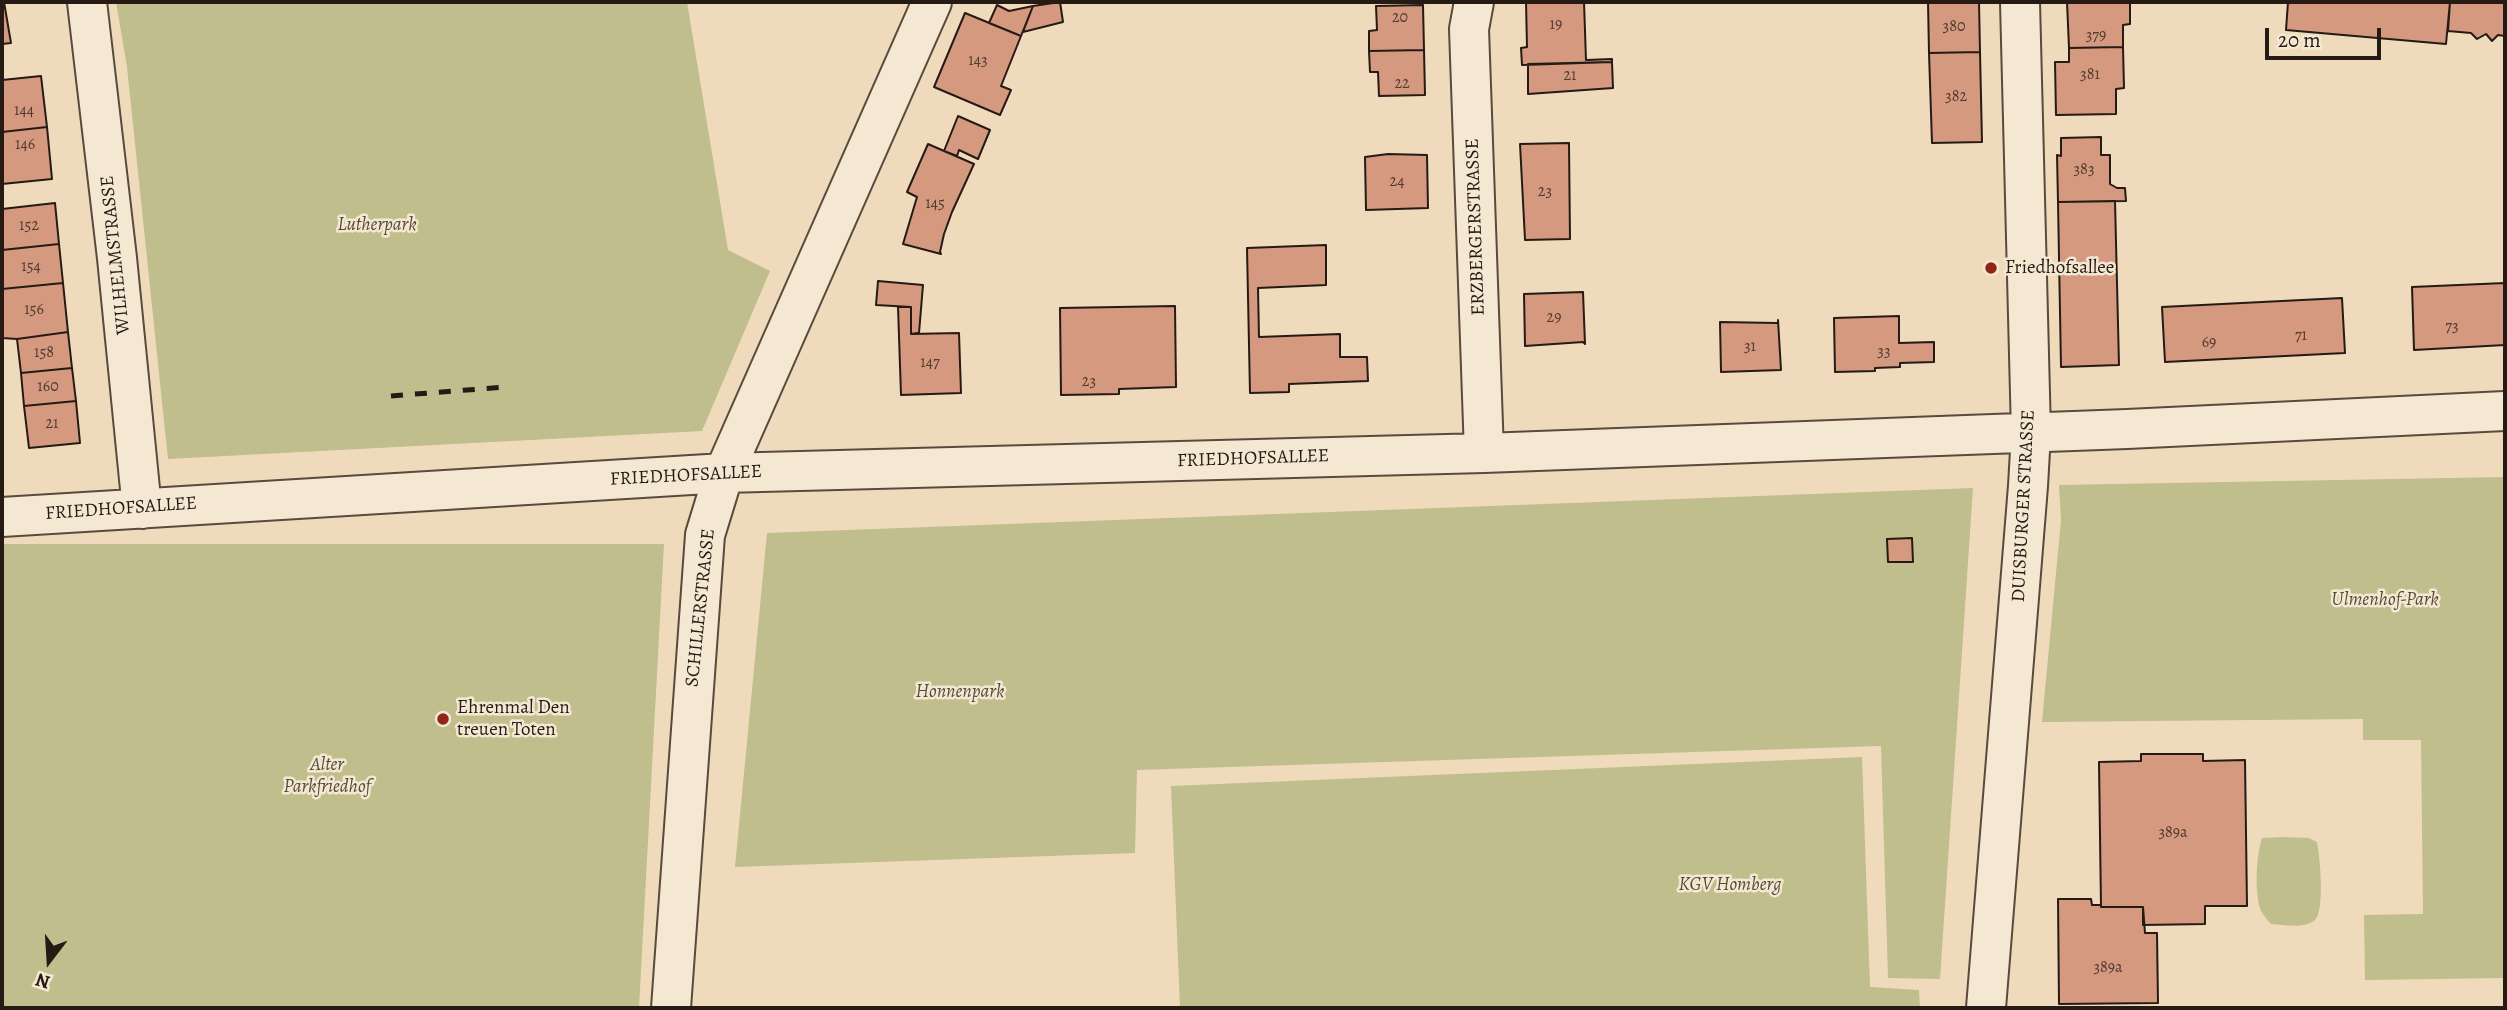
<!DOCTYPE html>
<style>
body{margin:0}
#map{position:relative;width:2507px;height:1010px;overflow:hidden;background:#efdbbc;font-family:Alegreya,serif}
canvas{display:block}
.frame{position:absolute;inset:0;border:4px solid #251a14;pointer-events:none}
.north{position:absolute;left:14px;top:926px;width:70px;height:70px;-webkit-text-stroke:5px #f5e8d3;paint-order:stroke;rotate:197deg;font-size:19px;font-weight:700;line-height:28px;text-align:center;color:#251a14}
.north::after{content:'';display:block;margin:auto;width:24px;height:32px;background:#251a14;clip-path:polygon(50% 0,100% 100%,50% 72%,0 100%)}
.scale{position:absolute;left:2265px;top:28px;width:116px;height:32px;box-sizing:border-box;border:4px solid #251a14;border-top:0;padding-left:9px;font-size:21px;line-height:24px;white-space:nowrap;color:#251a14;-webkit-text-stroke:5px #f5e8d3;paint-order:stroke}
</style>
<div id="map">
<canvas width="2507" height="1010"></canvas>
<div class="frame"></div>
<div class="north">N</div>
<div class="scale">20 m</div>
</div>
<script>
const ctx = document.querySelector('canvas').getContext('2d');
ctx.lineJoin = 'round';
function fillPath(path, color) {
  ctx.fillStyle = color;
  ctx.fill(path, 'evenodd');
}
function trace(path, color, width, dash) {
  ctx.strokeStyle = color;
  ctx.lineWidth = width;
  ctx.lineCap = dash ? 'butt' : 'round';
  ctx.setLineDash(dash || []);
  ctx.stroke(path);
}
function label(font, color, halo, rows, align = 'center') {
  ctx.font = font + ' Alegreya,serif';
  ctx.lineWidth = 5;
  ctx.setLineDash([]);
  ctx.textBaseline = 'middle';
  ctx.strokeStyle = halo;
  ctx.fillStyle = color;
  for (const [text, x, y, turn = 0] of rows) {
    ctx.save();
    ctx.translate(x, y);
    ctx.rotate((+turn || 0) * Math.PI / 180);
    ctx.textAlign = isNaN(turn) ? turn : align;
    if (halo) ctx.strokeText(text, 0, 0);
    ctx.fillText(text, 0, 0);
    ctx.restore();
  }
}
fillPath(new Path2D(`
 M 116,2 L 687,2 L 728,250 L 770,271 L 702,431 L 168,459 L 127,67 Z
 M 2505,477 L 2505,978 L 2365,980 L 2364,915 L 2423,914 L 2421,740 L 2363,740 L 2363,719 L 2042,722 L 2061,520 L 2059,485 Z
 M 1973,488 L 1940,979 L 1888,978 L 1881,746 L 1137,770 L 1135,853 L 735,867 L 767,533 Z
 M 2,544 L 664,544 L 639,1008 L 2,1008 Z
 M 1862,757 L 1870,987 L 1919,990 L 1920,1008 L 1180,1008 L 1171,786 Z
 M 2281,837 L 2309,838 L 2317,842 C 2320,857 2325,910 2315,920 C 2305,929 2284,925 2271,924 C 2266,918 2261,913 2259,905 C 2255,885 2256,857 2262,838 Z`), '#bfbe8c');
const building = new Path2D(`
 M 2,2 L 4,2 L 11,43 L 2,44 Z
 M 1060,2 L 1063,22 L 1023,32 L 1033,6 Z
 M 1526,2 L 1584,2 L 1586,60 L 1612,59 L 1612,62 L 1522,65 L 1521,48 L 1527,47 Z
 M 1928,2 L 1979,2 L 1980,52 L 1929,53 Z
 M 2067,2 L 2130,2 L 2130,24 L 2123,25 L 2123,47 L 2069,48 Z
 M 2288,2 L 2450,2 L 2446,44 L 2286,30 Z
 M 2450,2 L 2505,2 L 2505,36 L 2498,35 L 2492,41 L 2486,34 L 2477,39 L 2471,33 L 2448,31 Z
 M 997,5 L 1009,11 L 1033,6 L 1021,36 L 989,23 Z
 M 1423,5 L 1424,50 L 1369,51 L 1369,31 L 1377,30 L 1376,6 Z
 M 965,13 L 1021,36 L 1001,86 L 1011,90 L 1000,115 L 934,87 Z
 M 2123,47 L 2124,88 L 2116,89 L 2116,114 L 2056,115 L 2055,62 L 2069,62 L 2069,48 Z
 M 1424,50 L 1425,95 L 1379,96 L 1378,72 L 1370,72 L 1369,51 Z
 M 1980,52 L 1982,142 L 1932,143 L 1929,53 Z
 M 1612,62 L 1613,88 L 1528,94 L 1528,64 Z
 M 41,76 L 47,127 L 2,132 L 2,80 Z
 M 958,116 L 990,130 L 978,159 L 959,150 L 957,156 L 944,151 Z
 M 47,127 L 52,179 L 2,184 L 2,132 Z
 M 2101,137 L 2101,155 L 2110,155 L 2110,184 L 2117,188 L 2125,188 L 2126,201 L 2058,202 L 2057,155 L 2061,156 L 2061,138 Z
 M 1569,143 L 1570,239 L 1525,240 L 1520,144 Z
 M 928,144 L 974,164 L 952,212 L 944,234 L 940,252 L 941,254 L 903,244 L 917,197 L 907,192 Z
 M 1388,154 L 1427,155 L 1428,208 L 1366,210 L 1365,157 Z
 M 2115,201 L 2119,365 L 2061,367 L 2058,202 Z
 M 55,203 L 59,244 L 2,250 L 2,209 Z
 M 59,244 L 63,283 L 2,289 L 2,250 Z
 M 1326,245 L 1326,285 L 1258,288 L 1259,337 L 1340,334 L 1340,357 L 1367,357 L 1368,381 L 1289,384 L 1289,392 L 1250,393 L 1247,248 Z
 M 878,281 L 923,285 L 919,333 L 911,334 L 911,307 L 876,305 Z
 M 63,283 L 68,332 L 17,339 L 2,338 L 2,289 Z
 M 2505,283 L 2505,345 L 2414,350 L 2412,287 Z
 M 1583,292 L 1585,344 L 1583,342 L 1525,346 L 1524,294 Z
 M 2342,298 L 2345,353 L 2165,362 L 2162,307 Z
 M 1175,306 L 1176,387 L 1119,389 L 1119,394 L 1061,395 L 1060,308 Z
 M 898,307 L 911,307 L 911,334 L 959,333 L 961,393 L 901,395 Z
 M 1899,316 L 1899,343 L 1934,342 L 1934,362 L 1900,363 L 1900,367 L 1875,368 L 1875,371 L 1835,372 L 1834,318 Z
 M 1778,320 L 1781,370 L 1721,372 L 1720,322 L 1778,323 Z
 M 68,332 L 72,368 L 21,373 L 17,339 Z
 M 72,368 L 76,401 L 24,406 L 21,373 Z
 M 76,401 L 80,443 L 29,448 L 24,406 Z
 M 1912,538 L 1913,562 L 1888,562 L 1887,539 Z
 M 2141,754 L 2203,754 L 2203,761 L 2245,760 L 2247,906 L 2205,906 L 2205,924 L 2143,925 L 2143,907 L 2101,907 L 2099,762 L 2141,761 Z
 M 2058,899 L 2091,899 L 2092,905 L 2101,905 L 2101,907 L 2143,907 L 2145,933 L 2157,933 L 2158,1003 L 2059,1004 Z`);
fillPath(building, '#d4997f');
trace(building, '#251a14', 2);
const minor = new Path2D(`
 M 87,2 L 117,258 L 142,509
 M 1474,2 L 1469,29 L 1484,453
 M 2,517 L 724,473 L 1484,453 L 2127,429 L 2505,411
 M 671,1008 L 705,535 L 724,473 L 932,2
 M 1986,1008 L 2028,486 L 2031,433 L 2020,2`);
trace(minor, '#584a3e', 42);
trace(minor, '#f5e8d3', 38);
trace(new Path2D(`
 M 391,396 L 505,387`), '#251a14', 5, [12, 12]);
for (const [x, y, r, color] of [
 [1991,268,7,"#8f2418"],
 [443,719,7,"#8f2418"]
]) {
  const dot = new Path2D();
  dot.arc(x, y, r, 0, 2 * Math.PI);
  ctx.fillStyle = color;
  ctx.fill(dot);
  trace(dot, '#f5e8d3', 2.5);
}
label('16px', '#513a2f', null, [
 ["20",1400,18],
 ["19",1556,25],
 ["380",1954,27],
 ["379",2096,36],
 ["143",978,61],
 ["381",2090,75],
 ["21",1570,76],
 ["22",1402,84],
 ["382",1956,97],
 ["144",24,111],
 ["146",25,145],
 ["383",2084,170],
 ["24",1397,182],
 ["23",1545,192],
 ["145",935,204],
 ["152",29,226],
 ["154",31,267],
 ["156",34,310],
 ["29",1554,318],
 ["73",2452,327],
 ["71",2301,336],
 ["69",2209,343],
 ["31",1750,347],
 ["33",1884,352],
 ["158",44,353],
 ["147",930,363],
 ["23",1089,382],
 ["160",48,387],
 ["21",52,424],
 ["389a",2173,833],
 ["389a",2108,968]
]);
label('italic 19px', '#534b38', '#f5e8d3', [
 ["Lutherpark",377,225],
 ["Ulmenhof-Park",2385,600],
 ["Honnenpark",960,692],
 ["Alter",327,765],
 ["Parkfriedhof",327,787],
 ["KGV Homberg",1730,885]
]);
label('19px', '#251a14', '#f5e8d3', [
 ["ERZBERGERSTRASSE",1476,227,-92],
 ["WILHELMSTRASSE",116,255,-96],
 ["FRIEDHOFSALLEE",1253,459,-2],
 ["FRIEDHOFSALLEE",686,476,-3],
 ["DUISBURGER STRASSE",2024,506,-87],
 ["FRIEDHOFSALLEE",121,509,-4],
 ["SCHILLERSTRASSE",701,608,-84]
]);
label('19px', '#251a14', '#f5e8d3', [
 ["Friedhofsallee",2005,268],
 ["Ehrenmal Den",457,708],
 ["treuen Toten",457,730]
], 'left');
</script>
